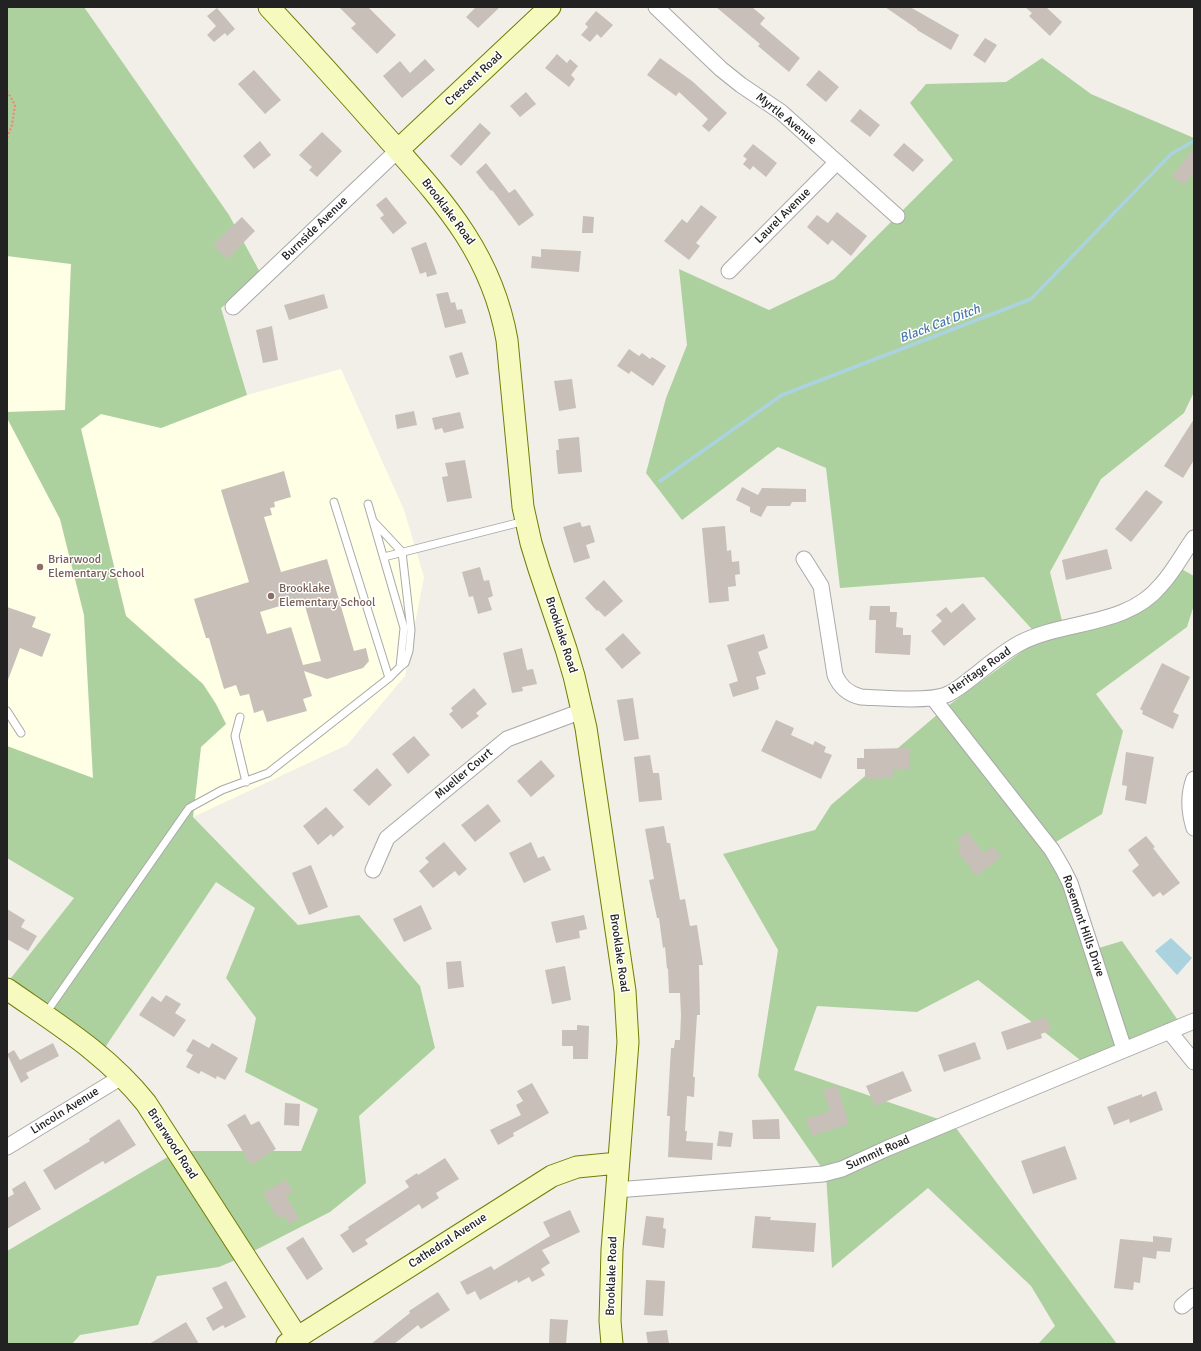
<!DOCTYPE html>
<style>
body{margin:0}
#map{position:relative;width:1201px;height:1351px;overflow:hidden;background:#f2efe9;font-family:Signika,sans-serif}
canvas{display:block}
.frame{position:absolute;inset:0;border:8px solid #222;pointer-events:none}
</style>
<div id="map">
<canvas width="1201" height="1351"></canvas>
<div class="frame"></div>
</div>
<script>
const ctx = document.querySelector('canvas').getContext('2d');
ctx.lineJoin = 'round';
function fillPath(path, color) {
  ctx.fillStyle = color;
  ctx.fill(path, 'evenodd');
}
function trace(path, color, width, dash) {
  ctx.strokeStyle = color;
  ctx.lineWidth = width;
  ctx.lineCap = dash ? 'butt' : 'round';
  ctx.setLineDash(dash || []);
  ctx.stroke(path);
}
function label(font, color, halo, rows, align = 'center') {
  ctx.font = font + ' Signika,sans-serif';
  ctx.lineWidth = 3;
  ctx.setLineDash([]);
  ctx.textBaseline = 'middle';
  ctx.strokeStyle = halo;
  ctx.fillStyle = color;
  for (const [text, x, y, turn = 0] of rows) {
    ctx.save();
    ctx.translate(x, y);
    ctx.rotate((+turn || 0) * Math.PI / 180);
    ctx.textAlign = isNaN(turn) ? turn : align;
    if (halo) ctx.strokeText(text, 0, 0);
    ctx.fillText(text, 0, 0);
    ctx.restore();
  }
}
fillPath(new Path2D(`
 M 7,256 L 71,264 L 65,411 L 7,412 Z
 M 341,369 L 404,510 L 424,577 L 405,676 L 347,745 L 193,817 L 201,747 L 226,724 L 216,704 L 203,684 L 126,616 L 81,429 L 101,414 L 161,428 L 247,395 Z
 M 7,418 L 60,519 L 84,615 L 93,779 L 7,746 Z`), '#ffffe5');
fillPath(new Path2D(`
 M 7,7 L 84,7 L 229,215 L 262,276 L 221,308 L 247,395 L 161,428 L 101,414 L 81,429 L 126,616 L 203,684 L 216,704 L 226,724 L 201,747 L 193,817 L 298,925 L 359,915 L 420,986 L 435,1048 L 359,1116 L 366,1183 L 330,1212 L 240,1258 L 219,1267 L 157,1276 L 138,1325 L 80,1335 L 72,1344 L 7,1344 L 7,1251 L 178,1151 L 301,1151 L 318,1109 L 245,1072 L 256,1018 L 226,978 L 255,908 L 216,882 L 104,1049 L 11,978 L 74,898 L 7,858 L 7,746 L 93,778 L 84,615 L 60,519 L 7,418 L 7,412 L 65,410 L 71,264 L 7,256 Z
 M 1042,58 L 1091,94 L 1194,138 L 1194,392 L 1184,413 L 1101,479 L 1050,572 L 1064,629 L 1140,605 L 1178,567 L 1194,576 L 1194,605 L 1187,627 L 1096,694 L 1123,731 L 1102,814 L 1051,845 L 1092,950 L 1122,941 L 1182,1026 L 1089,1067 L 978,980 L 917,1012 L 817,1006 L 794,1070 L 953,1124 L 1117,1344 L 1038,1344 L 1055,1326 L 1031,1286 L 928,1188 L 832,1268 L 826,1174 L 758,1076 L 778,950 L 723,854 L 815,830 L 831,805 L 945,708 L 1040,638 L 984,577 L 840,588 L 826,468 L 778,447 L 682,520 L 646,473 L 666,398 L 687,345 L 679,269 L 769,310 L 834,279 L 953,160 L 910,103 L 926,84 L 1006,82 Z`), '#add19e');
fillPath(new Path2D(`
 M 1171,938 L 1192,958 L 1177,975 L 1155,951 Z`), '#aad3df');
trace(new Path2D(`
 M 660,481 L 782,395 L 1031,299 L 1171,154 L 1194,141`), '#aad3df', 3.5);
fillPath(new Path2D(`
 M 339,7 L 368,7 L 396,35 L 377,54 L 351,28 L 356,24 Z
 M 476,7 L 500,7 L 478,28 L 466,17 Z
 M 716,7 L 752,7 L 765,18 L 760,24 L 800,58 L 789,72 L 758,46 L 760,44 Z
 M 885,7 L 910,7 L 959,35 L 951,50 L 917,30 L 917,29 Z
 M 1025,7 L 1046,7 L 1062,22 L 1050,36 L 1029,16 L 1032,13 Z
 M 217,8 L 235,29 L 227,36 L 225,33 L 214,42 L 207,35 L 216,26 L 207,16 Z
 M 596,11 L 613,25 L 601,38 L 597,34 L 590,42 L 581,35 L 588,27 L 585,24 Z
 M 985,38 L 997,45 L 985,63 L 973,55 Z
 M 557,54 L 567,63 L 570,59 L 578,66 L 571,75 L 575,79 L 569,87 L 545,68 Z
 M 660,58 L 692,81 L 727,113 L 709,132 L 702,126 L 708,119 L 679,92 L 676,96 L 647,75 Z
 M 425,59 L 435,70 L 402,98 L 383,76 L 400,61 L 410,73 Z
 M 254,70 L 281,100 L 265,114 L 238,84 Z
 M 819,70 L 839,87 L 826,102 L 806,85 Z
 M 526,92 L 536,104 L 520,117 L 510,106 Z
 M 860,109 L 880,125 L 870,137 L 850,121 Z
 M 480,123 L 491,133 L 461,166 L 450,156 Z
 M 322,132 L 342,151 L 317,177 L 309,170 L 312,167 L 299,155 Z
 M 260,141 L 271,155 L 254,169 L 243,156 Z
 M 904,143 L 924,160 L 913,172 L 893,155 Z
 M 753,144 L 777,163 L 766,177 L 753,166 L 750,170 L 743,164 L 747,159 L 743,156 Z
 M 1194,148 L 1194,173 L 1184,185 L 1172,176 Z
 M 486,163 L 509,193 L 515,189 L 534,215 L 519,226 L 492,190 L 491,191 L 476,172 Z
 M 386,197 L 407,223 L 393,234 L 380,218 L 384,215 L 376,205 Z
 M 701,205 L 717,217 L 696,243 L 700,246 L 689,260 L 664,241 L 682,219 L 687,223 Z
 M 837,212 L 867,236 L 851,256 L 832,240 L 828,245 L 807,227 L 817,215 L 828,223 Z
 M 583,216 L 594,217 L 593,233 L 582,233 Z
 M 242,217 L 255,231 L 227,259 L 213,245 Z
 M 426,242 L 437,274 L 427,277 L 426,272 L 420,274 L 411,248 Z
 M 541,249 L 581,251 L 579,272 L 531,268 L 532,256 L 541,257 Z
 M 448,292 L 451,303 L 455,302 L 457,310 L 462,309 L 466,323 L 445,328 L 436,294 Z
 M 324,294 L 328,308 L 289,320 L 284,305 Z
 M 272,326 L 278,360 L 263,363 L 256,330 Z
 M 629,349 L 639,356 L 642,353 L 650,359 L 652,357 L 666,366 L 653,386 L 631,371 L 629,374 L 617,366 Z
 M 462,352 L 469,374 L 456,378 L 449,356 Z
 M 572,379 L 576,408 L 559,411 L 554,381 Z
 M 414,411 L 417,425 L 397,429 L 395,415 Z
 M 460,412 L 464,428 L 444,433 L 442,428 L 435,430 L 432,418 Z
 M 1194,419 L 1194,460 L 1183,478 L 1164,466 Z
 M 579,437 L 582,472 L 558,474 L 556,450 L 559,450 L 558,439 Z
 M 465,460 L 472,498 L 447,502 L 442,477 L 448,476 L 445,463 Z
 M 284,471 L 291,497 L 274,502 L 275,507 L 270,508 L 272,515 L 264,517 L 281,572 L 327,559 L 354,651 L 366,648 L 369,661 L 363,668 L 327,679 L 304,671 L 312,696 L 303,699 L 307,711 L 267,722 L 263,710 L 254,713 L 249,694 L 240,696 L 236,685 L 224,689 L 209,638 L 206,638 L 194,599 L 249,582 L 221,490 ZM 303,599 L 321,661 L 303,665 L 291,627 L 267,634 L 260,612 Z
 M 742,487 L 758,495 L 762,488 L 806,489 L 806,502 L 792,502 L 790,506 L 767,506 L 761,517 L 750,512 L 750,507 L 736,500 Z
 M 1146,490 L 1163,502 L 1131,542 L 1115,529 Z
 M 580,522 L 582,527 L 590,525 L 595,542 L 586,545 L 590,558 L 574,563 L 563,527 Z
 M 725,526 L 727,551 L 731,550 L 732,562 L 739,561 L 740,574 L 735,575 L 736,586 L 728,587 L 729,601 L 709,603 L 702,528 Z
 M 1107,549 L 1112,569 L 1066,580 L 1062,560 Z
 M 480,567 L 484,581 L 489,580 L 493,596 L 488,598 L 492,610 L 478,614 L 473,596 L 469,597 L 462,572 Z
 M 604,580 L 623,601 L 605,617 L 598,610 L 597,611 L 585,598 Z
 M 963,603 L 976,619 L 944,646 L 931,631 L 942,621 L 936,615 L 946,607 L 951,613 Z
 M 870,606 L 890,606 L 890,612 L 897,612 L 896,627 L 903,628 L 903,635 L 911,635 L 910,655 L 875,653 L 876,620 L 869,620 Z
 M 7,607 L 36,617 L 32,627 L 51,634 L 42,657 L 20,648 L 8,680 Z
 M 623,633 L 641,653 L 622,669 L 605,649 Z
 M 764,634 L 768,648 L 758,652 L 766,674 L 756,677 L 759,689 L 733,697 L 729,684 L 738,681 L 727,645 Z
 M 522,648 L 527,670 L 533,669 L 537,684 L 522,687 L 523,691 L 512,693 L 503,653 Z
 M 1162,663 L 1190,677 L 1173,712 L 1179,715 L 1173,729 L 1142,714 L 1143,711 L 1140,709 Z
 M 474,688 L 487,704 L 476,713 L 479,716 L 462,729 L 449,714 L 453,711 L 451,708 Z
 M 633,698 L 639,739 L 624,741 L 617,700 Z
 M 776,720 L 794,728 L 791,735 L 813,745 L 815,741 L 826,747 L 824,752 L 832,755 L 821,779 L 761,751 Z
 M 414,736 L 430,755 L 408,774 L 392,754 Z
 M 909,748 L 910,769 L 894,769 L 894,778 L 865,779 L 865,769 L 857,769 L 857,758 L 864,758 L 864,749 Z
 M 1126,752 L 1154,757 L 1146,804 L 1125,800 L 1127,786 L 1122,785 Z
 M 650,755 L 653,773 L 659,773 L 662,800 L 639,802 L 634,757 Z
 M 541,760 L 555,776 L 531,797 L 517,781 Z
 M 377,768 L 392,785 L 369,806 L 353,790 Z
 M 488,804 L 501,821 L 475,842 L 461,825 Z
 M 326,807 L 344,827 L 333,837 L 331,834 L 318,845 L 303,826 Z
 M 664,826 L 667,843 L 670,843 L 680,900 L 685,899 L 690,926 L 697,925 L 703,965 L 699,965 L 700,1015 L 697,1015 L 693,1077 L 695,1077 L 694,1097 L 687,1096 L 685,1131 L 687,1131 L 686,1141 L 713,1143 L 712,1160 L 668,1157 L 670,1116 L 667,1116 L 671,1048 L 674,1048 L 675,1040 L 680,1040 L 681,1015 L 680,993 L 669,993 L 668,968 L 667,969 L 665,947 L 663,948 L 659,918 L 657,918 L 649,880 L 654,879 L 645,829 Z
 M 967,832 L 984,853 L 993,846 L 1001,857 L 976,876 L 957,850 L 961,847 L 956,841 Z
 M 1146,836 L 1155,847 L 1153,848 L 1180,883 L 1163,896 L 1160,892 L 1153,897 L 1132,871 L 1139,865 L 1128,850 Z
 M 444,842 L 467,869 L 459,876 L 455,871 L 433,888 L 419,871 L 429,862 L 425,858 Z
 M 531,842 L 538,858 L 544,856 L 551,870 L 524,883 L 509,853 Z
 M 311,865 L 328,907 L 309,915 L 292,873 Z
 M 421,905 L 432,929 L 404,942 L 393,919 Z
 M 7,909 L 25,920 L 21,927 L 37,936 L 28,951 L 7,939 Z
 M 584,915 L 587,929 L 579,931 L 580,938 L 556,943 L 551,922 Z
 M 461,961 L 464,987 L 448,989 L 446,962 Z
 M 565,966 L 571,1000 L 552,1004 L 545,970 Z
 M 166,995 L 181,1004 L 175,1013 L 186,1020 L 174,1037 L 139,1015 L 152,996 L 161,1002 Z
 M 1046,1017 L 1051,1030 L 1041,1034 L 1042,1038 L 1007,1050 L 1001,1032 Z
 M 577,1025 L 589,1026 L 588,1059 L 573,1059 L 573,1046 L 562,1046 L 562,1030 L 577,1030 Z
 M 193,1039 L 209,1048 L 212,1043 L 238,1058 L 225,1080 L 217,1076 L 216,1079 L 201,1071 L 199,1074 L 186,1067 L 193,1055 L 186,1051 Z
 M 975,1042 L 981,1059 L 944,1072 L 938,1055 Z
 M 53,1043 L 59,1056 L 26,1073 L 29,1078 L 21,1083 L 7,1054 L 14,1050 L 20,1060 Z
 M 903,1071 L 912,1091 L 875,1106 L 866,1086 Z
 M 532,1083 L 549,1113 L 513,1133 L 514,1136 L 498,1145 L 490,1130 L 521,1115 L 516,1105 L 523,1101 L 517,1091 Z
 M 837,1085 L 849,1124 L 812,1136 L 806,1119 L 830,1111 L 823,1090 Z
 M 1156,1091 L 1163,1110 L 1130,1123 L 1129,1119 L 1114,1125 L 1107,1107 L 1142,1094 L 1142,1097 Z
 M 285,1103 L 300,1104 L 299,1126 L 284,1125 Z
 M 245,1114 L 251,1125 L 259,1121 L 276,1149 L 251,1165 L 227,1125 Z
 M 119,1119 L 136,1145 L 105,1164 L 103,1161 L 55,1190 L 43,1170 L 90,1141 L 89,1139 Z
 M 779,1119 L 780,1139 L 753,1139 L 752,1120 Z
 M 719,1131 L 733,1133 L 731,1147 L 717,1146 Z
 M 1065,1146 L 1077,1179 L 1033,1194 L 1021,1161 Z
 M 445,1158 L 459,1179 L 436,1193 L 439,1198 L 422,1209 L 419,1204 L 365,1240 L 368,1244 L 353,1253 L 340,1235 L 349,1229 L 348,1227 L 409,1187 L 405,1181 L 417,1173 L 418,1175 Z
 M 286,1180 L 293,1192 L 286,1196 L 299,1218 L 289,1224 L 284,1215 L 278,1219 L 263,1193 Z
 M 25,1181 L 41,1209 L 7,1229 L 7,1198 L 14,1194 L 12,1189 Z
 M 570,1210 L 580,1232 L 542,1250 L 550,1263 L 541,1269 L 545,1275 L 532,1282 L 529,1277 L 518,1283 L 517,1280 L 480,1300 L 475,1291 L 467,1295 L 460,1282 L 491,1266 L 494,1270 L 550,1236 L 543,1222 Z
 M 646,1216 L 664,1218 L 663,1228 L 666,1229 L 664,1248 L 642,1245 Z
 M 755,1216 L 771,1217 L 770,1220 L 816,1223 L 814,1252 L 752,1248 Z
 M 1153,1236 L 1172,1238 L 1170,1252 L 1157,1251 L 1156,1259 L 1143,1257 L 1140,1283 L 1134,1282 L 1133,1290 L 1114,1288 L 1120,1239 L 1153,1242 Z
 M 303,1237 L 323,1269 L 307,1280 L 286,1248 Z
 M 646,1280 L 665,1281 L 663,1316 L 644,1315 Z
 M 226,1281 L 246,1317 L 225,1328 L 223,1325 L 213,1331 L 206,1318 L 223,1308 L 212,1288 Z
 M 438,1292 L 450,1310 L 421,1329 L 418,1325 L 394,1344 L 371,1344 L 410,1313 L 409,1311 Z
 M 550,1319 L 568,1320 L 566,1344 L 549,1344 Z
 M 186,1322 L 199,1344 L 149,1344 Z
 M 667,1330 L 669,1344 L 648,1344 L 646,1332 Z`), '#c7bfb8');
const lane = new Path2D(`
 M 334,502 L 389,678
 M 368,504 L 404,628 L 400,667
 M 384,557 L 525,521
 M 7,711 L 21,733
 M 240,717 L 235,736 L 246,782
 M 46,1013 L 189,808 L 222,790 L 268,773 L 389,678 L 400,667 L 405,663 L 409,651 L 411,630 L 402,552 L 374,522`);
const street = new Path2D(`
 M 656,7 L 721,69 L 741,85 L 781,112 L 897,216
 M 729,271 L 837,162
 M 233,307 L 398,150
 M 804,559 L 821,586 L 835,675 C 840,687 848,694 861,697 C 883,698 926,702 946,695 C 956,691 965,683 973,677 C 988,665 1003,652 1020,643 C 1064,620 1127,627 1161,585 C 1174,571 1183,553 1194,538
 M 933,698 L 1052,850 L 1063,869 L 1070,883 L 1124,1049
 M 1194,779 C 1188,795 1189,812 1194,828
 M 373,870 L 387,838 L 507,739 L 582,711
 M 1169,1031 L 1194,1062
 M 7,1147 L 123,1076
 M 616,1190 L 823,1174 L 842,1169 L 888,1148 L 1194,1021
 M 1182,1306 L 1194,1296`);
const secondary = new Path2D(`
 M 269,7 C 307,48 344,89 381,131 C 439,197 491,249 507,340 L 523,507 L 531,543 L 539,569 L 566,649 L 574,676 L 586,728 L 625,991 L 628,1042 L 612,1250 L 610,1321 L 612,1344
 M 398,150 L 550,7
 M 7,989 C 57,1024 107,1054 146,1103 L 297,1337
 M 287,1344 L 552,1176 L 577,1167 L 618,1163`);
trace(lane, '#a9a9a9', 9);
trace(street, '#a9a9a9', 17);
trace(secondary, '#707d05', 23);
trace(new Path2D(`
 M 7,91 L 15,105 L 12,125 L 7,138`), '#fa8072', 2, [2, 2]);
trace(lane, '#fff', 7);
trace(street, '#fff', 15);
trace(secondary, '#f7fabf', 21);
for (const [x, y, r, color] of [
 [40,567,4,"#8d6e63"],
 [271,596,4,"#8d6e63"]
]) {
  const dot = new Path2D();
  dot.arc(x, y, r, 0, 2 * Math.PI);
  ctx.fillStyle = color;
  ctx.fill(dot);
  trace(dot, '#fff', 1.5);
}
label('12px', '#222', '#fff', [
 ["Crescent Road",474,79,-43],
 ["Myrtle Avenue",786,119,39],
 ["Brooklake Road",448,212,53],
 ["Laurel Avenue",783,216,-45],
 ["Burnside Avenue",315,229,-44],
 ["Brooklake Road",561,635,72],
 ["Heritage Road",980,671,-35],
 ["Mueller Court",464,774,-40],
 ["Rosemont Hills Drive",1083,926,71],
 ["Brooklake Road",619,953,82],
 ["Lincoln Avenue",65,1111,-32],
 ["Briarwood Road",172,1144,57],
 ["Summit Road",878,1153,-24],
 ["Cathedral Avenue",448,1241,-33],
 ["Brooklake Road",612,1276,-88]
]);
label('12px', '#785e54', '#fff', [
 ["Briarwood",48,560],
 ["Elementary School",48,574],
 ["Brooklake",279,589],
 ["Elementary School",279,603]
], 'left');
label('italic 13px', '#4a7aab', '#fff', [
 ["Black Cat Ditch",940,324,-21]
]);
</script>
